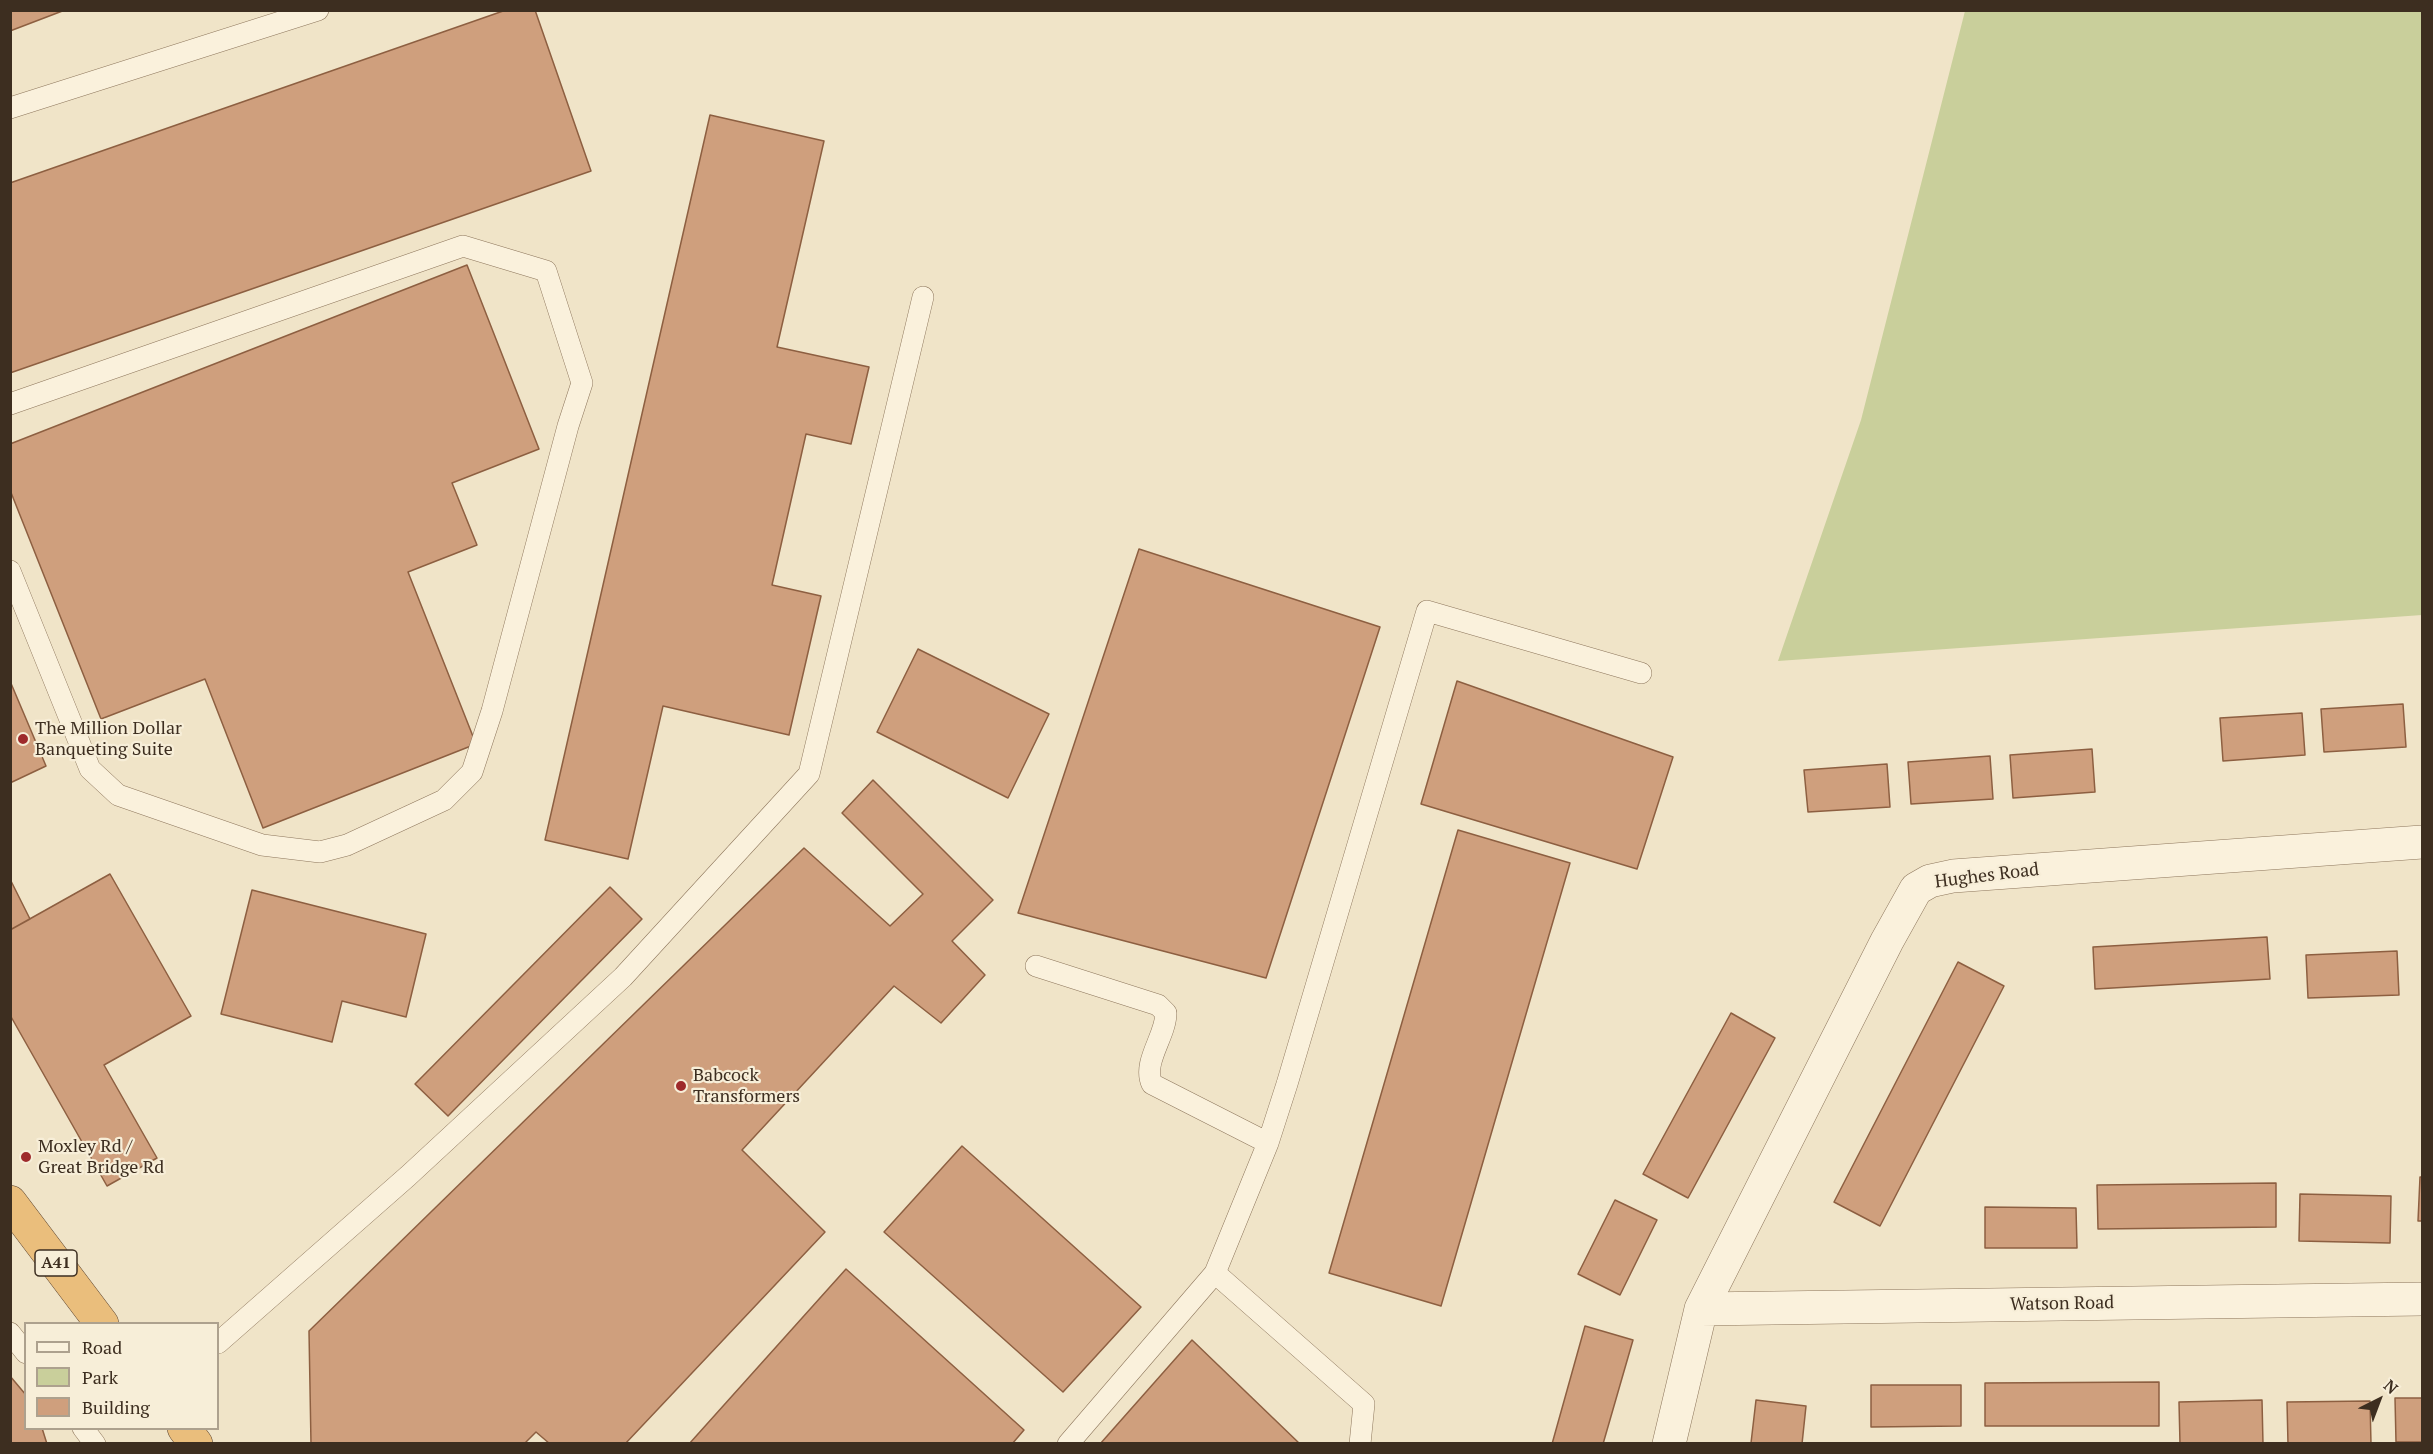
<!DOCTYPE html>
<style>
body{margin:0}
#map{position:relative;width:2433px;height:1454px;overflow:hidden;background:#f0e4c8;font-family:"PT Serif",serif}
canvas{display:block}
.frame{position:absolute;inset:0;border:12px solid #3d2e20;pointer-events:none}
.legend{position:absolute;left:24px;top:1322px;width:195px;height:108px;box-sizing:border-box;background:#f7eed8;border:2px solid #ada18e;margin:0;padding:8px 10px;list-style:none;font-size:18px;color:#3d2e20}
.legend li{display:flex;align-items:center;gap:12px;height:30px}
.legend b{width:30px;border:2px solid #ada18e}
.north{position:absolute;left:2349px;top:1370px;width:60px;height:60px;-webkit-text-stroke:4px #f7eed8;paint-order:stroke;rotate:42deg;font-size:16px;font-weight:700;line-height:24px;text-align:center;color:#3d2e20}
.north::after{content:'';display:block;margin:auto;width:21px;height:27px;background:#3d2e20;clip-path:polygon(50% 0,100% 100%,50% 72%,0 100%)}
</style>
<div id="map">
<canvas width="2433" height="1454"></canvas>
<div class="frame"></div>
<ul class="legend">
<li><b style="height:8px;background:#faf1dc"></b>Road</li>
<li><b style="height:16px;background:#c9cf9b"></b>Park</li>
<li><b style="height:16px;background:#cf9f7d"></b>Building</li>
</ul>
<div class="north">N</div>
</div>
<script>
const ctx = document.querySelector('canvas').getContext('2d');
ctx.lineJoin = 'round';
function fillPath(path, color) {
  ctx.fillStyle = color;
  ctx.fill(path, 'evenodd');
}
function trace(path, color, width, dash) {
  ctx.strokeStyle = color;
  ctx.lineWidth = width;
  ctx.lineCap = dash ? 'butt' : 'round';
  ctx.setLineDash(dash || []);
  ctx.stroke(path);
}
function label(font, color, halo, rows, align = 'center') {
  ctx.font = font + ' "PT Serif",serif';
  ctx.lineWidth = 4.5;
  ctx.setLineDash([]);
  ctx.textBaseline = 'middle';
  ctx.strokeStyle = halo;
  ctx.fillStyle = color;
  for (const [text, x, y, turn = 0] of rows) {
    ctx.save();
    ctx.translate(x, y);
    ctx.rotate((+turn || 0) * Math.PI / 180);
    ctx.textAlign = isNaN(turn) ? turn : align;
    if (halo) ctx.strokeText(text, 0, 0);
    ctx.fillText(text, 0, 0);
    ctx.restore();
  }
}
fillPath(new Path2D(`
 M 1965,11 L 2422,11 L 2422,615 L 1778,661 L 1861,420 Z`), '#c9cf9b');
const building = new Path2D(`
 M 10,10 L 65,10 L 10,31 Z
 M 506,10 L 535,10 L 591,171 L 10,373 L 10,183 Z
 M 710,115 L 824,141 L 777,347 L 869,367 L 851,444 L 806,434 L 772,585 L 821,596 L 789,735 L 663,706 L 628,859 L 545,840 Z
 M 467,265 L 539,449 L 452,483 L 477,545 L 408,572 L 476,744 L 263,828 L 205,679 L 101,719 L 10,490 L 10,444 Z
 M 1139,549 L 1380,627 L 1266,978 L 1018,913 Z
 M 918,649 L 1049,714 L 1008,798 L 877,732 Z
 M 10,681 L 46,766 L 10,783 Z
 M 1457,681 L 1673,757 L 1637,869 L 1421,804 Z
 M 2403,704 L 2406,747 L 2324,752 L 2321,709 Z
 M 2302,713 L 2305,755 L 2223,761 L 2220,718 Z
 M 2092,749 L 2095,792 L 2013,798 L 2010,755 Z
 M 1990,756 L 1993,799 L 1911,804 L 1908,762 Z
 M 1887,764 L 1890,807 L 1808,812 L 1804,770 Z
 M 873,780 L 993,900 L 952,941 L 985,975 L 941,1023 L 894,986 L 742,1150 L 825,1232 L 625,1444 L 550,1444 L 536,1432 L 524,1444 L 311,1444 L 309,1331 L 804,848 L 890,926 L 923,894 L 842,813 Z
 M 1458,830 L 1570,863 L 1441,1306 L 1329,1273 Z
 M 110,874 L 191,1016 L 104,1065 L 157,1158 L 107,1186 L 10,1015 L 10,930 Z
 M 10,879 L 30,919 L 10,930 Z
 M 610,887 L 642,919 L 448,1116 L 415,1084 Z
 M 252,890 L 426,934 L 406,1017 L 342,1001 L 332,1042 L 221,1014 Z
 M 2267,937 L 2270,979 L 2095,989 L 2093,947 Z
 M 2397,951 L 2399,995 L 2308,998 L 2306,955 Z
 M 1958,962 L 2004,986 L 1880,1226 L 1834,1202 Z
 M 1731,1013 L 1775,1038 L 1688,1198 L 1643,1174 Z
 M 962,1146 L 1141,1307 L 1063,1392 L 884,1232 Z
 M 2420,1177 L 2422,1177 L 2422,1221 L 2418,1221 Z
 M 2276,1183 L 2276,1227 L 2098,1229 L 2097,1185 Z
 M 2300,1194 L 2391,1196 L 2390,1243 L 2299,1241 Z
 M 1615,1200 L 1657,1220 L 1620,1295 L 1578,1274 Z
 M 1985,1207 L 2076,1208 L 2077,1248 L 1985,1248 Z
 M 846,1269 L 1024,1430 L 1012,1444 L 689,1444 Z
 M 1585,1326 L 1633,1340 L 1603,1444 L 1552,1444 Z
 M 1192,1340 L 1300,1444 L 1100,1444 Z
 M 10,1376 L 26,1395 L 26,1428 L 42,1428 L 47,1444 L 10,1444 Z
 M 2159,1382 L 2159,1426 L 1985,1426 L 1985,1383 Z
 M 1871,1385 L 1961,1385 L 1961,1426 L 1871,1427 Z
 M 2395,1398 L 2422,1398 L 2422,1442 L 2396,1442 Z
 M 1756,1400 L 1806,1406 L 1802,1444 L 1751,1443 Z
 M 2262,1400 L 2263,1444 L 2180,1444 L 2179,1402 Z
 M 2370,1401 L 2371,1444 L 2288,1444 L 2287,1402 Z`);
fillPath(building, '#cf9f7d');
trace(building, '#8d5f41', 1.5);
const service = new Path2D(`
 M 10,108 L 318,10
 M 10,404 L 463,246 L 546,271 L 582,383 L 568,426 L 492,711 L 472,772 L 444,800 L 347,845 L 320,852 L 262,845 L 118,795 L 90,769 L 10,571
 M 1036,966 L 1158,1005 L 1166,1013 C 1166,1036 1142,1062 1152,1084 L 1268,1143
 M 1215,1273 L 1268,1143 L 1287,1084 L 1427,611 L 1641,673
 M 10,1333 L 26,1353
 M 218,1343 L 408,1176 L 623,977 L 809,774 L 923,297
 M 83,1428 L 95,1444
 M 1068,1444 L 1215,1273 L 1364,1404 L 1360,1444`);
const minor = new Path2D(`
 M 1701,1309 L 2422,1299
 M 1669,1444 L 1701,1309 L 1887,941 L 1916,889 L 1930,881 L 1953,876 L 2422,842`);
const trunk = new Path2D(`
 M 10,1202 L 102,1324
 M 184,1428 L 196,1444`);
trace(service, '#8d765c', 22);
trace(minor, '#8d765c', 34);
trace(trunk, '#5b4430', 34);
trace(service, '#faf1dc', 21);
trace(minor, '#faf1dc', 33);
trace(trunk, '#eabe7c', 33);
for (const [x, y, r, color] of [
 [23,739,6,"#9e2a2b"],
 [681,1086,6,"#9e2a2b"],
 [26,1157,6,"#9e2a2b"]
]) {
  const dot = new Path2D();
  dot.arc(x, y, r, 0, 2 * Math.PI);
  ctx.fillStyle = color;
  ctx.fill(dot);
  trace(dot, '#f7eed8', 2);
}
for (const [x, y, w] of [
 [56,1263,42]
]) {
  const box = new Path2D();
  box.roundRect(x - w / 2, y - 13, w, 26, 4.5);
  ctx.fillStyle = '#f7eed8';
  ctx.fill(box);
  trace(box, '#3d2e20', 1.5);
}
label('bold 16px', '#3d2e20', null, [
 ["A41",56,1263]
]);
label('18px', '#3d2e20', '#f7eed8', [
 ["The Million Dollar",35,729],
 ["Banqueting Suite",35,750],
 ["Babcock",693,1076],
 ["Transformers",693,1097],
 ["Moxley Rd /",38,1147],
 ["Great Bridge Rd",38,1168]
], 'left');
label('18px', '#3d2e20', '#f7eed8', [
 ["Hughes Road",1987,876,-7],
 ["Watson Road",2062,1304,-1]
]);
</script>
